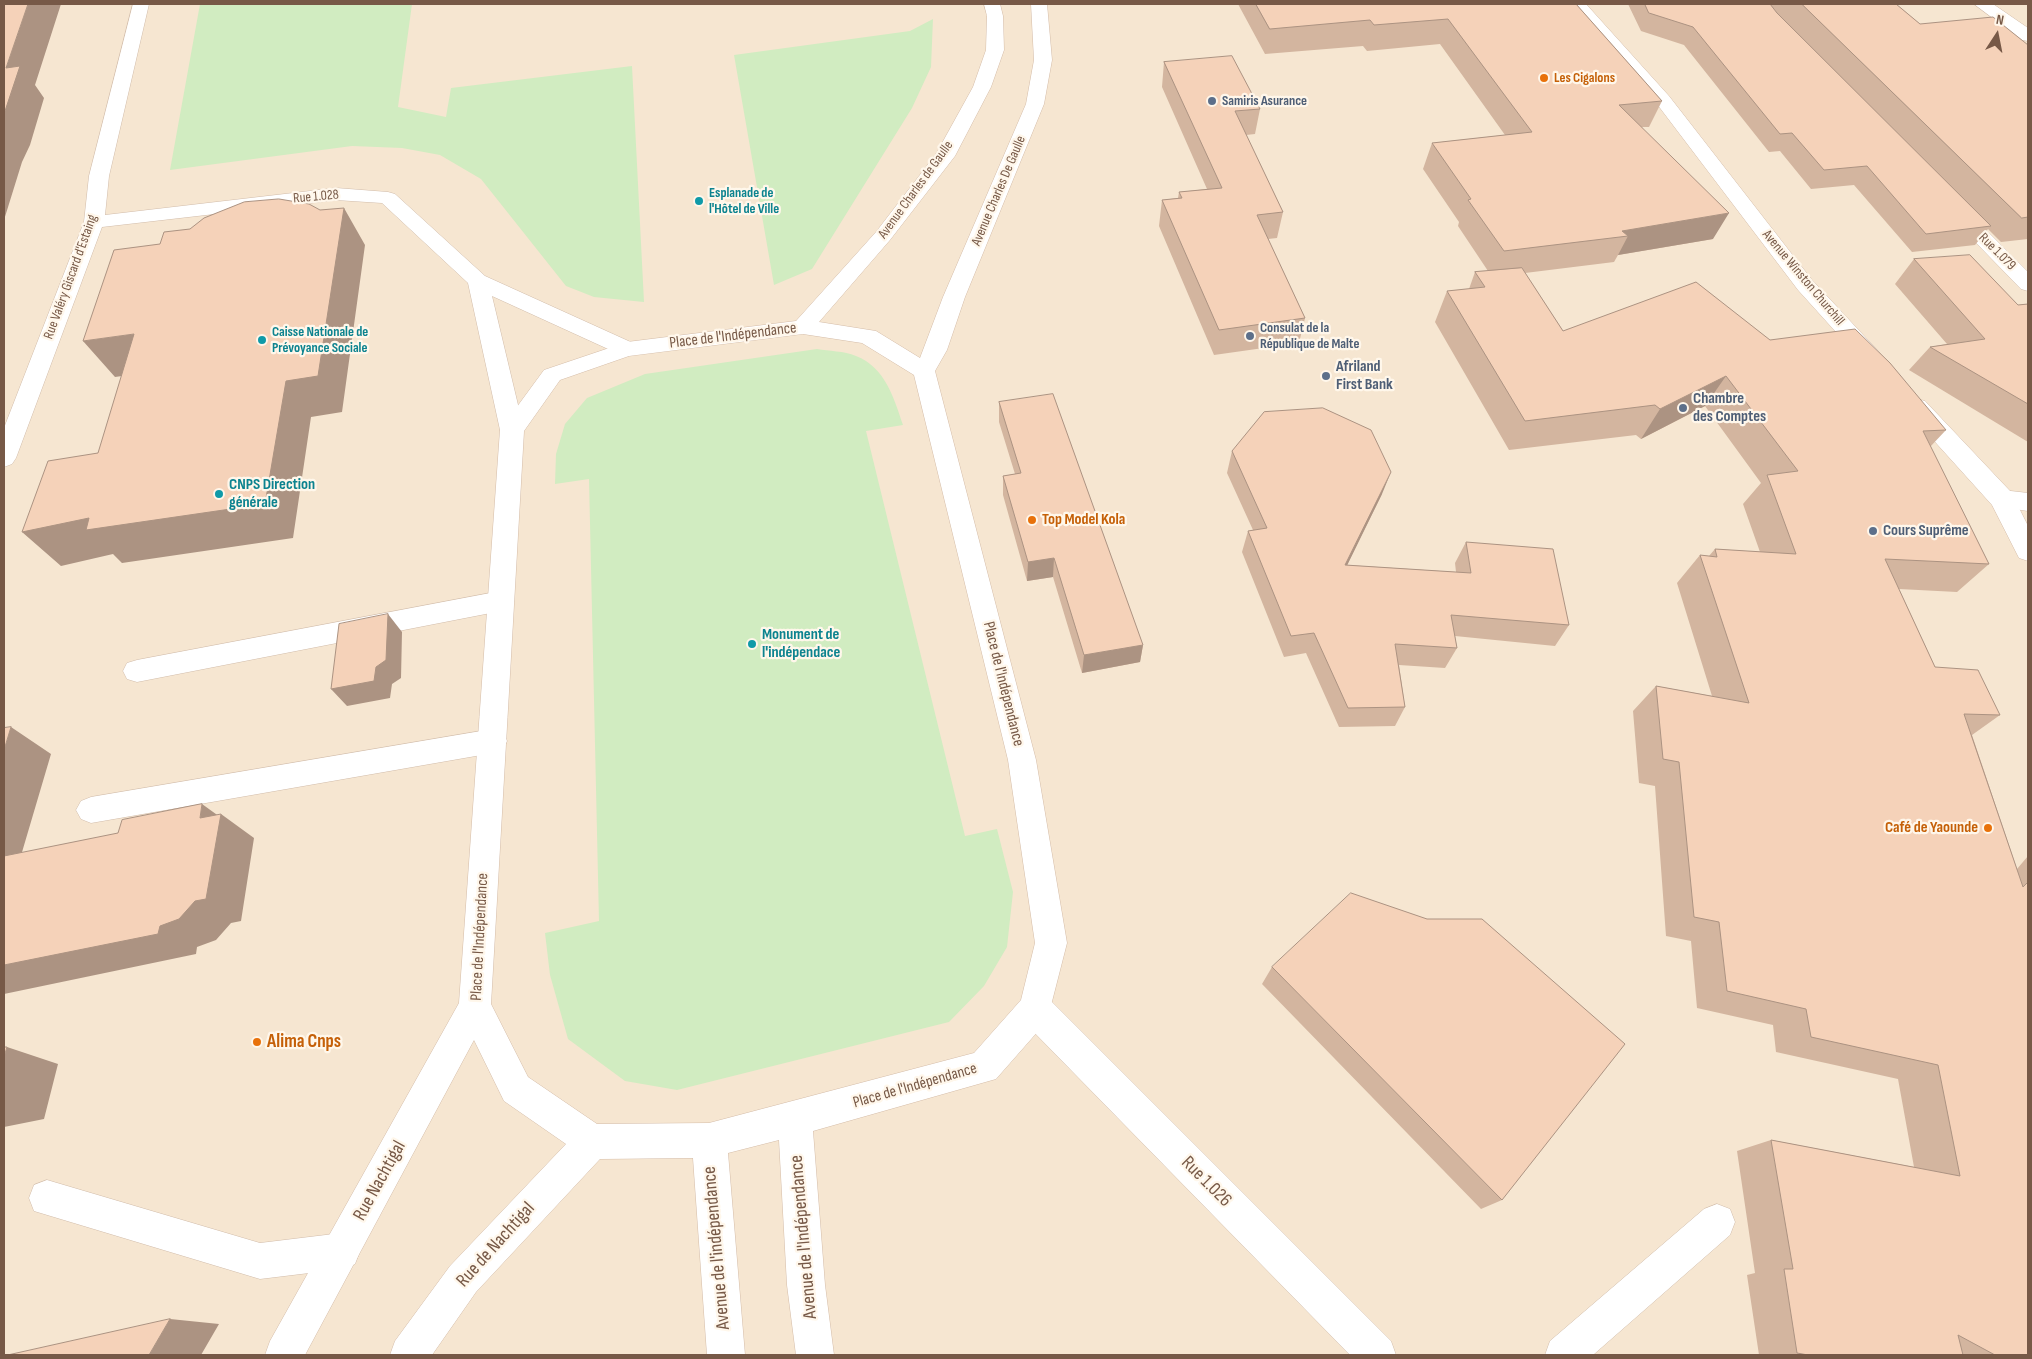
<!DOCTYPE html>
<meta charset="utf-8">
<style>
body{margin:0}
#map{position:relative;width:2032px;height:1359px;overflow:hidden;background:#fef4e3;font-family:"Sofia Sans Condensed",sans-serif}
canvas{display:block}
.frame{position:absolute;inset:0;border:5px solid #775947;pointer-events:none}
.north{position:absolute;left:1972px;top:10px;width:50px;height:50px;-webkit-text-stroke:4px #fff7eb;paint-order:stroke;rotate:11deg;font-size:14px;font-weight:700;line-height:20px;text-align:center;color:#775947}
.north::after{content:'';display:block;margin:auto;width:18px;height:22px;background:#775947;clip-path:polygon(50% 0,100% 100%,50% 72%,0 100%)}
</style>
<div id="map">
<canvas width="2032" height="1359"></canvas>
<div class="frame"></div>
<div class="north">N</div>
</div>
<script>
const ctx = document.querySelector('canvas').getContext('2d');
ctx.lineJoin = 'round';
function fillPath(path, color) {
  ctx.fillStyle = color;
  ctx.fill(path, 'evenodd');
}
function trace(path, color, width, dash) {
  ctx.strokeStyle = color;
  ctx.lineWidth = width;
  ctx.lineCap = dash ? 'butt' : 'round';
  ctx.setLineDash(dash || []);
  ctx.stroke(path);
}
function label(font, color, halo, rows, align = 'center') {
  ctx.font = font + ' "Sofia Sans Condensed",sans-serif';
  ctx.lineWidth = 4.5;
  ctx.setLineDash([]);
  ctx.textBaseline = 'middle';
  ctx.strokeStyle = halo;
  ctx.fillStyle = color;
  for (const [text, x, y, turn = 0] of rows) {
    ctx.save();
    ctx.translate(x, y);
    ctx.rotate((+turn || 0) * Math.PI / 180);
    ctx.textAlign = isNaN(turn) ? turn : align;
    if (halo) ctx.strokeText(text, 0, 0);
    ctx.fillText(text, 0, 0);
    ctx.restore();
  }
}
fillPath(new Path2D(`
 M 4,4 L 2028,4 L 2028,1355 L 4,1355 Z`), '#f6e6d1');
fillPath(new Path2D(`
 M 200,4 L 412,4 L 398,107 L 446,117 L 451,88 L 632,66 L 644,302 L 594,297 L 566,286 L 481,179 L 440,155 L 402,148 L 352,146 L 170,170 Z
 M 933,19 L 931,67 L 912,108 L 812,269 L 774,285 L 734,55 L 910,31 Z
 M 817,349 C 829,351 844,351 856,356 C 885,367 894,398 903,425 L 866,431 L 965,836 L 997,829 L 1013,892 L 1007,947 L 984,986 L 949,1022 L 677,1090 L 625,1081 L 568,1039 L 550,975 L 545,933 L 599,921 L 589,479 L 555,484 L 556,454 L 565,424 L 587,398 L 645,374 Z`), '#d1ecc1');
const lane = new Path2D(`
 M 501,591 L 510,594 L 514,601 L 510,608 L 501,611 L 137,682 L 127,679 L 123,671 L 127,663 L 137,660 Z
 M 493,729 L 503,732 L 507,741 L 503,750 L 493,753 L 91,823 L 81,819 L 76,810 L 81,801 L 91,797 Z
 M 47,1180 L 260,1243 L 342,1233 L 355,1238 L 360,1251 L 355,1264 L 342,1269 L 260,1279 L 34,1211 L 29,1198 L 34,1185 Z
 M 1717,1204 L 1730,1209 L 1735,1222 L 1730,1235 L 1593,1355 L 1545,1355 L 1550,1341 L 1704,1209 Z`);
const street = new Path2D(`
 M 133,4 L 149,4 L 109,176 L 105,215 L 336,188 L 388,192 L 395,194 L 485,276 L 635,344 L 638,349 L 635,354 L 627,356 L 619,354 L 492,296 L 524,430 L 520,436 L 512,438 L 504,436 L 500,430 L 468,283 L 382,203 L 336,200 L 102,227 L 16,458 L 12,464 L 4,467 L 4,428 L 84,222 L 89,176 Z
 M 1974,4 L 1993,4 L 2028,28 L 2028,41 L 2022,40 Z
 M 1956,205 L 1963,207 L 2028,272 L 2028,291 L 2021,289 L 1949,215 L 1946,211 L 1949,207 Z
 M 2002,490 L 2028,493 L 2028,511 L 1993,506 L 1990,499 L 1993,492 Z
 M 1035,993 L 1047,997 L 1391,1341 L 1396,1355 L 1350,1355 L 1023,1021 L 1019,1009 L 1023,997 Z`);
const secondary = new Path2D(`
 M 984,4 L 1000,4 L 1003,16 L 1004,50 L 991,87 L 955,156 L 890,240 L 819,322 L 876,331 L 920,358 L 943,297 L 1026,104 L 1034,60 L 1031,4 L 1047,4 L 1052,60 L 1044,104 L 965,297 L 947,350 L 935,371 L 1036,760 L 1067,943 L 1047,1021 L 996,1079 L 813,1131 L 825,1285 L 834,1355 L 796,1355 L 787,1285 L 779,1140 L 728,1153 L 745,1355 L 707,1355 L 693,1158 L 600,1159 L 476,1292 L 432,1355 L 390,1355 L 395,1341 L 450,1266 L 566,1144 L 504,1101 L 474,1040 L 305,1355 L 265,1355 L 270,1341 L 459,1003 L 500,430 L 544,370 L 627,342 L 796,321 L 876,232 L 936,154 L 973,87 L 986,50 L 987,16 ZM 803,334 L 862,343 L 914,375 L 1008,760 L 1035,943 L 1021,1000 L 974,1053 L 709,1123 L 597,1124 L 528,1077 L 491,1004 L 524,431 L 560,380 L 629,356 Z
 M 1569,4 L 1586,4 L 1669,96 L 1812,280 L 1879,352 L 1882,357 L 1879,362 L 1871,365 L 1863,362 L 1798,290 L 1657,104 Z
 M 1917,399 L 1925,401 L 2011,492 L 2028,526 L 2028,561 L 2019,558 L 1992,505 L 1909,413 L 1905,407 L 1909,401 Z`);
trace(lane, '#d2bdab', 1);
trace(street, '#d2bdab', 1);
trace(secondary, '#d5bda9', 1);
fillPath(lane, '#fff');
fillPath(street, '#fff');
fillPath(secondary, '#fff');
fillPath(new Path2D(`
 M 1238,4 L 1576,4 L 1662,101 L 1649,127 L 1642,127 L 1713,239 L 1618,255 L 1614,262 L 1525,273 L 1563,331 L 1770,340 L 1946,430 L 1930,447 L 1989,564 L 1957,592 L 1899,589 L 1935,667 L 2000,715 L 1972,735 L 2017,869 L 2028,856 L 2028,1355 L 1759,1355 L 1747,1275 L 1755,1273 L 1737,1151 L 1771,1140 L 1914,1167 L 1898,1079 L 1776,1052 L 1773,1025 L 1697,1008 L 1691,941 L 1666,936 L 1655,786 L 1639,783 L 1633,711 L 1656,686 L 1712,696 L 1677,583 L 1700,555 L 1709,556 L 1715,549 L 1760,552 L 1743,504 L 1761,483 L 1705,406 L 1641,439 L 1636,435 L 1509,450 L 1435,322 L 1447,291 L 1469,289 L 1475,272 L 1488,271 L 1458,226 L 1459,222 L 1423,169 L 1432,143 L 1505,135 L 1440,44 L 1367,51 L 1363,46 L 1265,54 Z
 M 1628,4 L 1896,4 L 1920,24 L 2028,45 L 2028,239 L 2001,242 L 1988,229 L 1975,245 L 1912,252 L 1854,185 L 1811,189 L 1780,151 L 1769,152 L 1684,45 L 1641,31 Z
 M 1164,62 L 1260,109 L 1255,134 L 1246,135 L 1283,212 L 1277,238 L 1268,239 L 1305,318 L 1299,343 L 1214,355 L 1159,226 L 1162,200 L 1178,198 L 1179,192 L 1207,189 L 1162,87 Z
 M 1914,259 L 2018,305 L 2028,304 L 2028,442 L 1909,370 L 1930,347 L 1947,344 L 1895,284 Z
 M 999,402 L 1143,645 L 1140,662 L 1082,673 L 1053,577 L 1027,581 L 1003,495 L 1003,476 L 1015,474 L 999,422 Z
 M 1232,451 L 1382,494 L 1347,565 L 1456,572 L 1455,563 L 1466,542 L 1569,625 L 1555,646 L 1455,636 L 1457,648 L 1445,668 L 1399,665 L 1405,707 L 1395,726 L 1339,727 L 1306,653 L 1284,657 L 1242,552 L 1248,531 L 1253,530 L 1227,473 Z
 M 1272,967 L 1502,1200 L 1481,1209 L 1262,984 Z`), '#d3b59f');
fillPath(new Path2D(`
 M 28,4 L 61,4 L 35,85 L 44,98 L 30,145 L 22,162 L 4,220 L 4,114 L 6,68 Z
 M 344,208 L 365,245 L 342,412 L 311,417 L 293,538 L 122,563 L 113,554 L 61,566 L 22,532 L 286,381 Z
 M 1729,213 L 1713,239 L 1618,255 L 1628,236 L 1622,231 Z
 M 134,334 L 164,370 L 115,377 L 83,341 Z
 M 1726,376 L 1705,406 L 1641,439 L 1660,409 Z
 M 1391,472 L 1382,494 L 1337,586 L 1345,565 Z
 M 1054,558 L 1053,577 L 1027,581 L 1028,562 Z
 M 388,614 L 402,632 L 401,678 L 392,684 L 390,698 L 347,706 L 331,689 L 376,667 Z
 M 1143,645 L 1140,662 L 1082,673 L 1084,655 Z
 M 11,727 L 51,754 L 12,886 L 4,882 L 4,750 Z
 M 202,804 L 220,817 L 221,814 L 254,838 L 241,921 L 231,923 L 216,940 L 197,947 L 196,954 L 4,994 L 4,965 L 160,926 L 200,818 Z
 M 7,1047 L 58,1064 L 44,1119 L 4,1127 L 4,1057 Z
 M 170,1319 L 219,1324 L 201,1355 L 149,1355 Z`), '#ac9382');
const building = new Path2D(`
 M 4,4 L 28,4 L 6,68 L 20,66 L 4,114 Z
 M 1256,4 L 1576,4 L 1662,101 L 1619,105 L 1729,213 L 1622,231 L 1628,236 L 1504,251 L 1468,200 L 1471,199 L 1432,143 L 1532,132 L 1448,19 L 1374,25 L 1370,20 L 1270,29 Z
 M 1645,4 L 1770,4 L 1777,13 L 1991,226 L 1926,234 L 1867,166 L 1824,170 L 1792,133 L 1780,134 L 1693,27 L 1649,13 Z
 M 1802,4 L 1896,4 L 1920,24 L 1993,17 L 2028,45 L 2028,217 L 2022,218 Z
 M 1232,56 L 1260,109 L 1235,111 L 1283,212 L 1257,215 L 1305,318 L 1219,330 L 1162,200 L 1182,198 L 1179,192 L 1222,188 L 1164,62 Z
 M 279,199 L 309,204 L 320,210 L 344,208 L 318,376 L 286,381 L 265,504 L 86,530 L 89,518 L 22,532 L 48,461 L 98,453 L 134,334 L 83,341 L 114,250 L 160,244 L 164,232 L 190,229 L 204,218 L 244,202 Z
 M 1970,255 L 2018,305 L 2028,304 L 2028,404 L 1930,347 L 1985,339 L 1914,259 Z
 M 1522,268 L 1563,331 L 1696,282 L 1770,340 L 1855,329 L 1890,363 L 1946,430 L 1923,431 L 1989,564 L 1885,559 L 1935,667 L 1978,670 L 2000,715 L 1964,714 L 2023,887 L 2028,882 L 2028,1355 L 1995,1355 L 1958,1335 L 1963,1355 L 1808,1355 L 1797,1353 L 1784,1269 L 1793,1269 L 1771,1140 L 1960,1176 L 1938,1065 L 1811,1037 L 1806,1009 L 1727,991 L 1719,922 L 1694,917 L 1679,762 L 1663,759 L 1656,686 L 1749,703 L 1700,555 L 1717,557 L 1715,549 L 1796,554 L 1767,475 L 1798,471 L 1726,376 L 1660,409 L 1655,405 L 1525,421 L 1447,291 L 1485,287 L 1475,272 Z
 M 1053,394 L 1143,645 L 1084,655 L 1054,558 L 1028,562 L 1003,476 L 1021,473 L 999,402 Z
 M 1323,408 L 1371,430 L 1391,472 L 1345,565 L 1471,573 L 1466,542 L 1553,549 L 1569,625 L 1451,615 L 1457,648 L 1395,644 L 1405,707 L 1348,708 L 1314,633 L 1291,636 L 1248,531 L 1267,528 L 1232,451 L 1264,412 Z
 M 388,614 L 386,660 L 376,667 L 374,681 L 331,689 L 339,624 Z
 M 11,727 L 4,750 L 4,728 Z
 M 202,804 L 200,818 L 221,814 L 206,899 L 195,901 L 179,919 L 160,926 L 158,934 L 4,965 L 4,856 L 118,833 L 122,820 Z
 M 1351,893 L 1427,919 L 1482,919 L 1625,1044 L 1502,1200 L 1272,967 Z
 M 4,1047 L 7,1047 L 4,1057 Z
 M 170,1319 L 149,1355 L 8,1355 Z`);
fillPath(building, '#f5d2b9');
trace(building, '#ac9382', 1);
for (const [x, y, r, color] of [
 [1544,78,5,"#e8710a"],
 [1212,101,5,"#5c6f8a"],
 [699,201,5,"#0f9aa8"],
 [1250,336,5,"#5c6f8a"],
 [262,340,5,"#0f9aa8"],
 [1326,376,5,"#5c6f8a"],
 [1683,408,5,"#5c6f8a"],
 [219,494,5,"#0f9aa8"],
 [1032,520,5,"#e8710a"],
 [1873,531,5,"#5c6f8a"],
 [752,644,5,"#0f9aa8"],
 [1988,828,5,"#e8710a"],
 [257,1042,5,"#e8710a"]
]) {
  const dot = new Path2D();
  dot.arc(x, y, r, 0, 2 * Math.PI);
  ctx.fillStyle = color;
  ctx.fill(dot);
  trace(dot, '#fff7eb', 2);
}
label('bold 14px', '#c56008', '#fff7eb', [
 ["Les Cigalons",1554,78]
], 'left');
label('bold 14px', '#4e5e75', '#fff7eb', [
 ["Samiris Asurance",1222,101],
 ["Consulat de la",1260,328],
 ["République de Malte",1260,344]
], 'left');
label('14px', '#775947', '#fff7eb', [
 ["Avenue Charles de Gaulle",916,190,-54],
 ["Avenue Charles De Gaulle",999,191,-67],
 ["Rue 1.028",316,197,-5],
 ["Rue 1.079",1997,252,45],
 ["Rue Valéry Giscard d'Estaing",71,277,-70],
 ["Avenue Winston Churchill",1803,278,50]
]);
label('bold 14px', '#0d838f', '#fff7eb', [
 ["Esplanade de",709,193],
 ["l'Hôtel de Ville",709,209],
 ["Caisse Nationale de",272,332],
 ["Prévoyance Sociale",272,348]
], 'left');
label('16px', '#775947', '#fff7eb', [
 ["Place de l'Indépendance",733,336,-7],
 ["Place de l'Indépendance",1003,684,76],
 ["Place de l'Indépendance",480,937,-87],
 ["Place de l'Indépendance",915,1086,-16]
]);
label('bold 16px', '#4e5e75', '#fff7eb', [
 ["Afriland",1336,367],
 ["First Bank",1336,385],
 ["Chambre",1693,399],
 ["des Comptes",1693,417],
 ["Cours Suprême",1883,531]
], 'left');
label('bold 16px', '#0d838f', '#fff7eb', [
 ["CNPS Direction",229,485],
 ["générale",229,503],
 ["Monument de",762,635],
 ["l'indépendace",762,653]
], 'left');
label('bold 16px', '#c56008', '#fff7eb', [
 ["Top Model Kola",1042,520],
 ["Café de Yaounde",1978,828,"right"]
], 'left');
label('bold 19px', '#c56008', '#fff7eb', [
 ["Alima Cnps",267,1042]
], 'left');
label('19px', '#775947', '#fff7eb', [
 ["Rue Nachtigal",380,1181,-61],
 ["Rue 1.026",1206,1182,45],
 ["Avenue de l'Indépendance",804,1237,-95],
 ["Rue de Nachtigal",496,1245,-48],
 ["Avenue de l'indépendance",717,1248,-95]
]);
</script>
